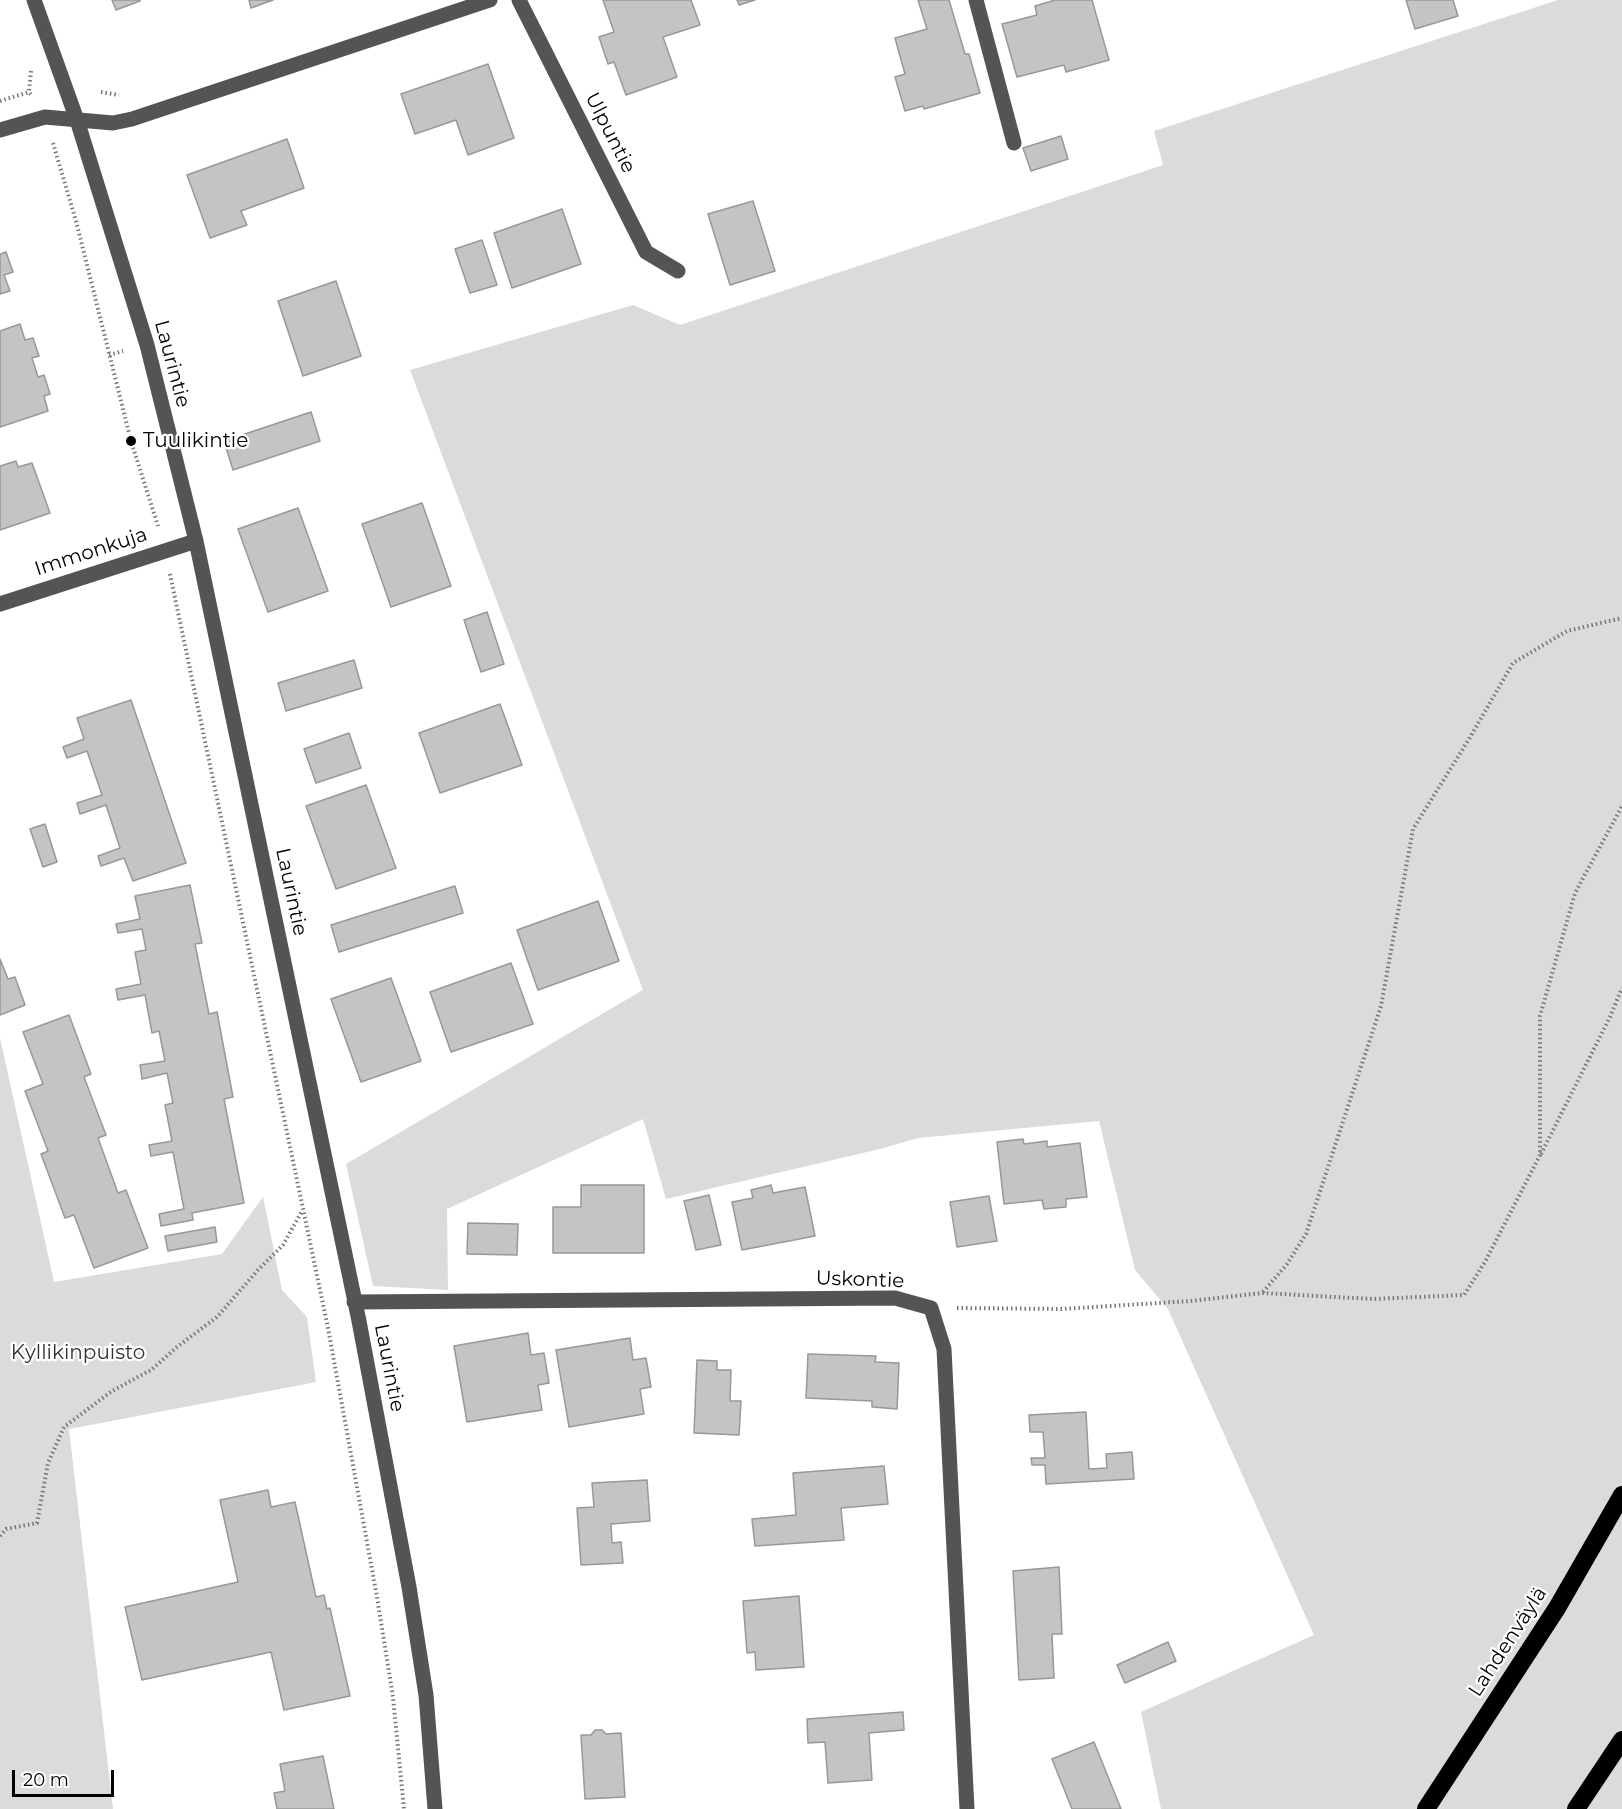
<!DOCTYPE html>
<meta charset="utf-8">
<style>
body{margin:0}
#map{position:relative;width:1622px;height:1809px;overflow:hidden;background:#fff;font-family:Montserrat,sans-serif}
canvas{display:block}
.scale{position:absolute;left:12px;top:1770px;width:102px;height:27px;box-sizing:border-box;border:3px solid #000;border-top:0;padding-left:8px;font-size:18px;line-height:21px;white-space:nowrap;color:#000;-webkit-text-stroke:4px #fff;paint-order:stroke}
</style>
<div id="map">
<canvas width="1622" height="1809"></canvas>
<div class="scale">20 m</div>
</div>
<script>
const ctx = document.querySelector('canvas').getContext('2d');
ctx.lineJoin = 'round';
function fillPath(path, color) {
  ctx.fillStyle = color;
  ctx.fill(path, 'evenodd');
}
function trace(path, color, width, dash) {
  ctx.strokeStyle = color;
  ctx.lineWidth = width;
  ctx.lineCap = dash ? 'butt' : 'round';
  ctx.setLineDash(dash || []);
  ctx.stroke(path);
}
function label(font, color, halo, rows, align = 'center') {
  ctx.font = font + ' Montserrat,sans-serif';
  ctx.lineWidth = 4.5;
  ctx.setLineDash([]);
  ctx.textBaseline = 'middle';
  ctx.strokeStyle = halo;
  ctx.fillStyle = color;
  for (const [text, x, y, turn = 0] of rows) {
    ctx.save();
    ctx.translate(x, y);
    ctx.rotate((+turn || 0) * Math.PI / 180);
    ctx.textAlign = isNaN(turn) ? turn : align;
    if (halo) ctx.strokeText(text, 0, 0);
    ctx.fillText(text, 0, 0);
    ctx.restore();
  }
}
fillPath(new Path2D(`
 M 1558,0 L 1622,0 L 1622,1809 L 1161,1809 L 1141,1712 L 1314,1635 L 1168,1309 L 1135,1270 L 1099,1121 L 918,1138 L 880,1149 L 666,1199 L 643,1119 L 447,1209 L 448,1290 L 373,1286 L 346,1164 L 643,990 L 410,370 L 633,305 L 680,325 L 1163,165 L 1154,131 Z
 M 0,1038 L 54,1282 L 222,1254 L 263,1197 L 282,1290 L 307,1317 L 316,1382 L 69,1429 L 113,1809 L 0,1809 Z`), '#dbdbdb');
const building = new Path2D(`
 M 112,0 L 140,0 L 140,1 L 116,10 Z
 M 249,0 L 273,0 L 251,8 Z
 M 603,0 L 691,0 L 700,25 L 663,37 L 677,77 L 626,95 L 614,62 L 608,64 L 599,37 L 614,32 Z
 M 737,0 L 755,0 L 739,5 Z
 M 918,0 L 949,0 L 965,54 L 969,54 L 980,93 L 924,109 L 923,106 L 905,111 L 895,77 L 905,74 L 895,38 L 927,29 Z
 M 1055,0 L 1092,0 L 1109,60 L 1066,72 L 1064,65 L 1017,77 L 1002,24 L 1037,15 L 1035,6 Z
 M 1406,0 L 1453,0 L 1458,16 L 1415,29 Z
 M 488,64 L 514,138 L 468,155 L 456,120 L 415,134 L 401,94 Z
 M 1061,136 L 1068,159 L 1031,171 L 1023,148 Z
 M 287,139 L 304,188 L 241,211 L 247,225 L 210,238 L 187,175 Z
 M 753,201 L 775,271 L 730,285 L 708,214 Z
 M 562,209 L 581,264 L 512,288 L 494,233 Z
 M 482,240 L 497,285 L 470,293 L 455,249 Z
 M 6,252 L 13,272 L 4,275 L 10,291 L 0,294 L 0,254 Z
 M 336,281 L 361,356 L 303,376 L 278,301 Z
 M 20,324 L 25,340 L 33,338 L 39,356 L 32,358 L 38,377 L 44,375 L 50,394 L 44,396 L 48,411 L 0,427 L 0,331 Z
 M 311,412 L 320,441 L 233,470 L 224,441 Z
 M 16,461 L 18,467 L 32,463 L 50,513 L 0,530 L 0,466 Z
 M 422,503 L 451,586 L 391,607 L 362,524 Z
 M 298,508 L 328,591 L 268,612 L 238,529 Z
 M 487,612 L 504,664 L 481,672 L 464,620 Z
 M 354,660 L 362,688 L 286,711 L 278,683 Z
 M 131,700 L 186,863 L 133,881 L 124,858 L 101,866 L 98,856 L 120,848 L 106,805 L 80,814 L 77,803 L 102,795 L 87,751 L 67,758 L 63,747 L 84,739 L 77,718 Z
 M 500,704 L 522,765 L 440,793 L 419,733 Z
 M 349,733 L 361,768 L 316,783 L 304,749 Z
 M 366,785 L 396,868 L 336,889 L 306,806 Z
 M 45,824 L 57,862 L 43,867 L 30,829 Z
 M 190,885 L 202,943 L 195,944 L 209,1014 L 217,1012 L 233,1097 L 224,1099 L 244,1203 L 192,1213 L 193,1220 L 161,1226 L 159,1214 L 184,1209 L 173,1152 L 151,1156 L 149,1145 L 172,1141 L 165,1105 L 173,1103 L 167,1073 L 142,1079 L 140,1065 L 165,1061 L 159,1031 L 152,1033 L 145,995 L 118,1000 L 116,989 L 141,984 L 135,952 L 146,950 L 142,929 L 118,933 L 116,924 L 140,919 L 135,896 Z
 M 455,886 L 463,913 L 339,952 L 331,925 Z
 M 598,901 L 619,961 L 538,990 L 517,930 Z
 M 0,959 L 8,979 L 15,977 L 25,1005 L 0,1015 Z
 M 511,963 L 533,1024 L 451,1052 L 430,992 Z
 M 391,978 L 421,1061 L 361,1082 L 331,999 Z
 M 69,1015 L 91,1074 L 84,1077 L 106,1135 L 98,1138 L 118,1193 L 126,1190 L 148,1248 L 94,1268 L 74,1215 L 65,1218 L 41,1154 L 48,1151 L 25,1091 L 43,1084 L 23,1032 Z
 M 1023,1139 L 1024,1144 L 1047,1141 L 1047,1147 L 1080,1143 L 1087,1197 L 1066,1199 L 1066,1207 L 1044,1209 L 1042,1200 L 1004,1204 L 997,1142 Z
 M 581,1185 L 644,1185 L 644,1253 L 553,1253 L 553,1207 L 581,1207 Z
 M 771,1185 L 773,1193 L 805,1187 L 815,1236 L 742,1250 L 732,1202 L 753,1198 L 751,1190 Z
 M 709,1195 L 721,1245 L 696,1250 L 684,1201 Z
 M 989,1196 L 997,1241 L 957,1247 L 950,1202 Z
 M 468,1223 L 518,1224 L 517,1255 L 467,1254 Z
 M 215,1227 L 217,1242 L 168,1251 L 165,1236 Z
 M 528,1333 L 531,1355 L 544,1353 L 549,1383 L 538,1385 L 542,1410 L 467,1422 L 454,1346 Z
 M 630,1338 L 633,1360 L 646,1358 L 651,1387 L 640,1389 L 644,1414 L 569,1427 L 556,1350 Z
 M 808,1354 L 876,1356 L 875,1362 L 899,1363 L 897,1409 L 872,1407 L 872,1401 L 806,1398 Z
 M 697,1360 L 717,1361 L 717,1370 L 731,1370 L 730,1401 L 741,1401 L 739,1435 L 694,1433 Z
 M 1086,1412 L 1089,1469 L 1107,1468 L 1106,1454 L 1132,1452 L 1134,1479 L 1046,1484 L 1045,1465 L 1032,1465 L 1031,1458 L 1045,1458 L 1043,1432 L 1030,1432 L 1029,1415 Z
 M 884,1466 L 888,1504 L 841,1508 L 844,1540 L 755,1546 L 752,1519 L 796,1515 L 793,1473 Z
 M 647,1480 L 650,1521 L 611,1524 L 612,1543 L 621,1542 L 623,1563 L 581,1565 L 577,1508 L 594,1507 L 592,1483 Z
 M 268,1490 L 271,1507 L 295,1502 L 316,1597 L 324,1595 L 327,1609 L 330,1608 L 350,1696 L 284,1710 L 271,1652 L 142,1680 L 125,1607 L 238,1582 L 220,1500 Z
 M 1059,1567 L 1062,1634 L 1052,1634 L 1054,1678 L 1019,1680 L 1013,1571 Z
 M 799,1596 L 804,1667 L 756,1670 L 755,1652 L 747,1653 L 743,1601 Z
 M 1168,1642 L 1176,1661 L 1125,1683 L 1117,1665 Z
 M 903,1712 L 904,1730 L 869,1733 L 872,1780 L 828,1783 L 825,1742 L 808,1743 L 807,1719 Z
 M 595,1730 L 602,1730 L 606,1734 L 621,1733 L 625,1797 L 585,1799 L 581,1735 L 591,1735 Z
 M 1094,1742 L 1121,1809 L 1072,1809 L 1052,1759 Z
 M 323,1756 L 334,1809 L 277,1809 L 274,1793 L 285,1791 L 280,1764 Z`);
fillPath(building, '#c4c4c4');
trace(building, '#989898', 1.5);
const highway = new Path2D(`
 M 1426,1809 L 1557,1608 L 1622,1495
 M 1576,1809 L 1622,1740`);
trace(highway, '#dbdbdb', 20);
trace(new Path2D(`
 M 31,71 L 29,92 L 32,96
 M 101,92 L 119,95
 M 0,101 L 29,92
 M 53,143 L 76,221 L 131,441 L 158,526
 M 109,355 L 123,351
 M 170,574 L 328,1328 L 377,1597 L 393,1697 L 404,1809
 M 1541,1154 L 1610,1017 L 1622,988
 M 1263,1292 L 1287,1264 L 1306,1234 L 1381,1006 L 1413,829 L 1469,739 L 1513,663 L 1567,631 L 1622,618
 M 957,1308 L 1062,1309 L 1190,1301 L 1262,1293 L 1373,1299 L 1464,1295 L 1485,1262 L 1540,1155 L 1540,1016 L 1575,893 L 1622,806
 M 0,1536 L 6,1529 L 37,1523 L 48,1463 L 64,1427 L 112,1391 L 151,1370 L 177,1347 L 217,1317 L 258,1270 L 283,1245 L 302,1211`), '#767676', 4, [1.5, 3]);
trace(new Path2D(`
 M 34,0 L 77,120 L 147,345 L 196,541 L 359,1321 L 409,1587 L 426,1695 L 435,1809
 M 519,0 L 646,252 L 678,271
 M 976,0 L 1014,143
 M 0,130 L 45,117 L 113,123 L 132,119 L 490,0
 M 0,604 L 196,541
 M 354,1302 L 895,1298 L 931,1308 L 944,1349 L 967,1809`), '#545454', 15);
trace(highway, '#000', 18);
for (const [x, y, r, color] of [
 [131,441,6,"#000"]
]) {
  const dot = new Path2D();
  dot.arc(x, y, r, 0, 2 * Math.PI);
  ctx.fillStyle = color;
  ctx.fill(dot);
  trace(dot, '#fff', 2);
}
label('20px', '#000', '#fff', [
 ["Ulpuntie",610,133,63],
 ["Laurintie",172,364,75],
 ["Immonkuja",91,552,-18],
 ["Laurintie",291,892,78],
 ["Uskontie",860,1280,2],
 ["Laurintie",389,1368,79],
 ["Lahdenväylä",1508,1642,-57]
]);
label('20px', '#000', '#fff', [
 ["Tuulikintie",143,441]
], 'left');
label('20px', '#323232', '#fff', [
 ["Kyllikinpuisto",78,1353]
]);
</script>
